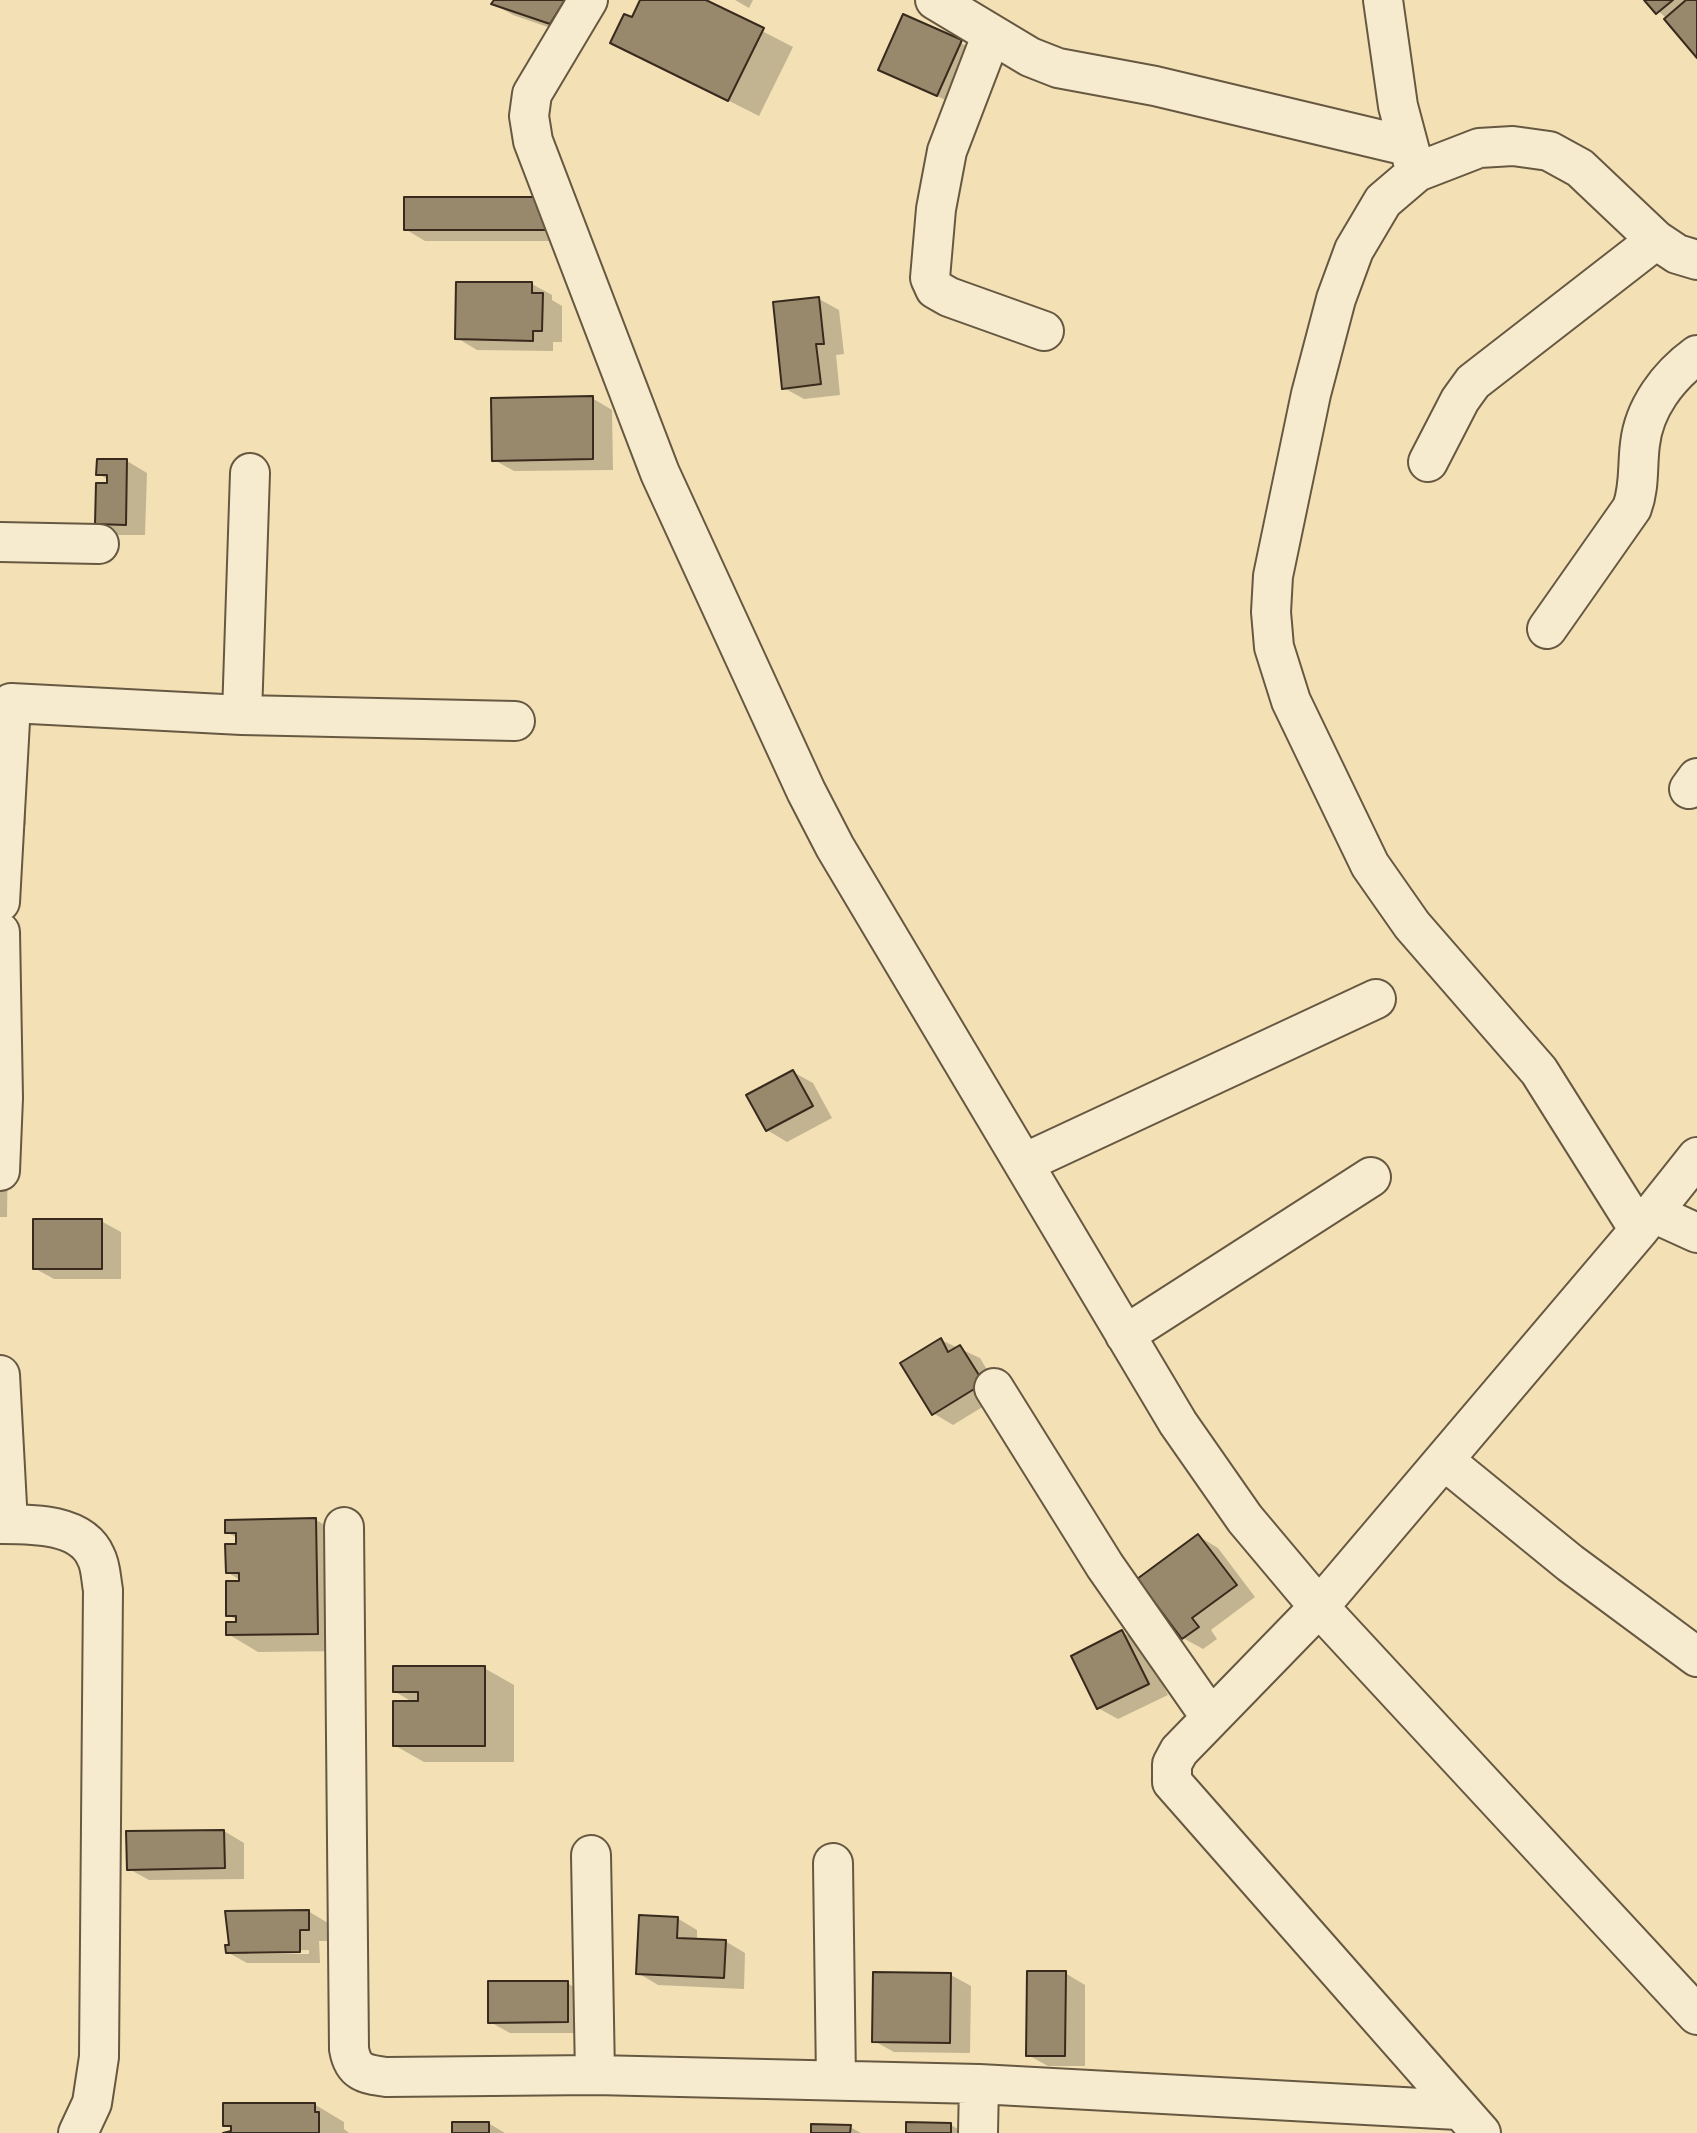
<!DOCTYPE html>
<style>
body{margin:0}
canvas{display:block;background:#f3e0b5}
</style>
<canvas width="1697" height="2133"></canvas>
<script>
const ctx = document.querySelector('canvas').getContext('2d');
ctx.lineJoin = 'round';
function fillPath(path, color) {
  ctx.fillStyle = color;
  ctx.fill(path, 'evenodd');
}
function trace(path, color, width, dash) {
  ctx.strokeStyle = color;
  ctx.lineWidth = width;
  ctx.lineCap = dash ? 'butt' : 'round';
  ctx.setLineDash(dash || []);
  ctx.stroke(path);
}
fillPath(new Path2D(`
 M 496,0 L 591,0 L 571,35 L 513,15 L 494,4 Z
 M 642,0 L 702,0 L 793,47 L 759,116 L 612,42 L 633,20 Z
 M 735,0 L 753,0 L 749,8 Z
 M 1646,0 L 1697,0 L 1697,55 L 1665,17 Z
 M 904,16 L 981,53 L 958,106 L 880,69 Z
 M 567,210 L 567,241 L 425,241 L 405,229 Z
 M 532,284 L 552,295 L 552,300 L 562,306 L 562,342 L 553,342 L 553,351 L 477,350 L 457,338 Z
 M 819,299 L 839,310 L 844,354 L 836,355 L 840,395 L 804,399 L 784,388 Z
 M 592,398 L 612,410 L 613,470 L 514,471 L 494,460 Z
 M 98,460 L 127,461 L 147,473 L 145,535 L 117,535 L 97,523 L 109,485 L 109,480 L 98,474 Z
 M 26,763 L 26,825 L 0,825 Z
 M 793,1072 L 813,1083 L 832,1118 L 787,1142 L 767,1130 Z
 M 0,1145 L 8,1150 L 7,1217 L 0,1217 Z
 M 101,1221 L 121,1232 L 121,1279 L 54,1279 L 34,1268 Z
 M 941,1340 L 980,1358 L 1002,1395 L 953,1425 L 933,1413 Z
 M 316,1520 L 346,1537 L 348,1651 L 258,1652 L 228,1634 L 237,1620 L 228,1615 L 245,1583 L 227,1572 L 238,1546 L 238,1538 L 226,1532 Z
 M 1198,1536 L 1218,1548 L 1255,1597 L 1211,1630 L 1217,1639 L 1203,1649 L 1183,1638 Z
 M 1122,1632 L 1142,1644 L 1168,1695 L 1118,1719 L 1098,1708 Z
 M 484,1668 L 514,1685 L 514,1762 L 424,1762 L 394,1745 L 414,1703 L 394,1691 Z
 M 224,1831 L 244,1843 L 244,1879 L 149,1880 L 129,1869 Z
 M 308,1911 L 328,1923 L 328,1941 L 319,1941 L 320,1963 L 247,1963 L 227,1952 ZM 309,1950 L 309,1954 L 248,1954 L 248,1951 Z
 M 677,1918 L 697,1930 L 697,1940 L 725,1941 L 745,1953 L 744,1989 L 658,1985 L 638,1973 Z
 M 1065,1973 L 1085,1985 L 1085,2066 L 1048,2066 L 1028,2055 Z
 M 951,1975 L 971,1986 L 970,2053 L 894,2052 L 874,2041 Z
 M 567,1983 L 587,1994 L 587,2033 L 510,2033 L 490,2022 Z
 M 314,2104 L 344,2122 L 344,2129 L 349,2133 L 225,2133 L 232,2133 L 232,2129 L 225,2124 Z
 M 488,2123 L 505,2133 L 454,2133 Z
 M 951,2125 L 965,2133 L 908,2133 Z
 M 850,2127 L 861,2133 L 813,2133 Z`), '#0003');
const building = new Path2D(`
 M 494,0 L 565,0 L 550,24 L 491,4 Z
 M 640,0 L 706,0 L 764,28 L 728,101 L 610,43 L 624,14 L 632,17 Z
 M 1644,0 L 1673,0 L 1656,14 Z
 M 1686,0 L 1697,0 L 1697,58 L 1664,19 Z
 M 903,14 L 962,40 L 937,96 L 878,70 Z
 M 404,197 L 547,197 L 547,230 L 404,230 Z
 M 456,282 L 532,282 L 532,293 L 543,293 L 542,331 L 533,331 L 533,341 L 455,339 Z
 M 819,297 L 824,344 L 816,344 L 821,384 L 782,389 L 773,302 Z
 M 593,396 L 593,459 L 492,461 L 491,398 Z
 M 97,459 L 127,459 L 126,525 L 95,524 L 96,483 L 107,483 L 107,475 L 96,475 Z
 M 793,1070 L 813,1106 L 766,1131 L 746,1095 Z
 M 33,1219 L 102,1219 L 102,1269 L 33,1269 Z
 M 941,1338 L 948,1352 L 960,1345 L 984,1383 L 932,1415 L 900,1363 Z
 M 316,1518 L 318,1634 L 226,1635 L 226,1622 L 236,1622 L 236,1616 L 226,1616 L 226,1581 L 239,1581 L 239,1573 L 226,1573 L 225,1544 L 236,1544 L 236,1533 L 225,1533 L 225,1520 Z
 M 1198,1534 L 1237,1585 L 1192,1618 L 1199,1627 L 1182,1639 L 1137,1579 Z
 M 1122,1630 L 1149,1684 L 1097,1709 L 1071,1656 Z
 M 393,1666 L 485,1666 L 485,1746 L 393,1746 L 393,1701 L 418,1701 L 418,1692 L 393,1692 Z
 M 224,1830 L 225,1868 L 127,1870 L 126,1831 Z
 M 309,1910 L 309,1930 L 300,1930 L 300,1952 L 226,1953 L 225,1945 L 229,1945 L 225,1911 Z
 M 639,1915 L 678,1917 L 677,1938 L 726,1940 L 724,1978 L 636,1974 Z
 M 1027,1971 L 1066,1971 L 1065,2056 L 1026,2056 Z
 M 873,1972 L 951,1973 L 950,2043 L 872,2042 Z
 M 488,1981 L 568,1981 L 568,2022 L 488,2023 Z
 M 223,2103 L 315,2103 L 315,2112 L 319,2112 L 319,2133 L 223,2133 L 231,2131 L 231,2126 L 223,2126 Z
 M 452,2122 L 489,2122 L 489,2133 L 452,2133 Z
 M 906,2122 L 951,2123 L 951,2133 L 906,2133 Z
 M 811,2124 L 851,2125 L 850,2133 L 811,2133 Z`);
fillPath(building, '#99896c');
trace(building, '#382a1c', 2);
const minor = new Path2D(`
 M 588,0 L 532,94 L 529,116 L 533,141 L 660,473 L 806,791 L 835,847 L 1178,1423 L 1245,1519 L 1319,1607 L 1179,1751 L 1172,1764 L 1172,1782 L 1481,2133
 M 935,0 L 1030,57 L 1058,68 L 1155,86 L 1407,146
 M 1383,0 L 1398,106 L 1414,166
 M 991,36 L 947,151 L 936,209 L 930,278 L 935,289 L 949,297 L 1044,331
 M 1428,462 L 1460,400 L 1473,382 L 1656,240
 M 0,542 L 99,544
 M 1547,629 L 1632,508 C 1640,486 1637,467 1640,444 C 1644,408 1668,376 1697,355
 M 242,715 L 250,473
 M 1689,789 L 1697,778
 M 0,902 L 11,703 L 242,715 L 515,721
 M 0,932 L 3,1098 L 0,1171
 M 1697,1157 L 1639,1230 L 1319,1607 L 1697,2015
 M 1024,1163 L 1376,999
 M 1653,1213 L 1697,1233
 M 1639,1230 L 1539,1071 L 1412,925 L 1370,865 L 1291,701 L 1274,647 L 1271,612 L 1273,576 L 1311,394 L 1336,299 L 1354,250 L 1383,201 L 1417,172 L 1479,148 L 1513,146 L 1549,151 L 1580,168 L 1656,240 L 1677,254 L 1697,260
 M 1125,1335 L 1371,1177
 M 0,1375 L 8,1524
 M 994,1388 L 1105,1566 L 1211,1718
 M 1445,1461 L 1570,1563 L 1697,1657
 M 0,1524 C 30,1524 82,1523 96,1557 C 101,1566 101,1580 103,1590 L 99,2057 L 92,2103 L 78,2133
 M 344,1527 L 349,2049 C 353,2072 364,2074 386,2077 L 595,2075 L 979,2084 L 1458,2110
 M 591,1855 L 595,2075
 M 833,1863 L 836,2080
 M 978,2133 L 979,2084`);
trace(minor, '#675842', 42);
trace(minor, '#f7ebcf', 38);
</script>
